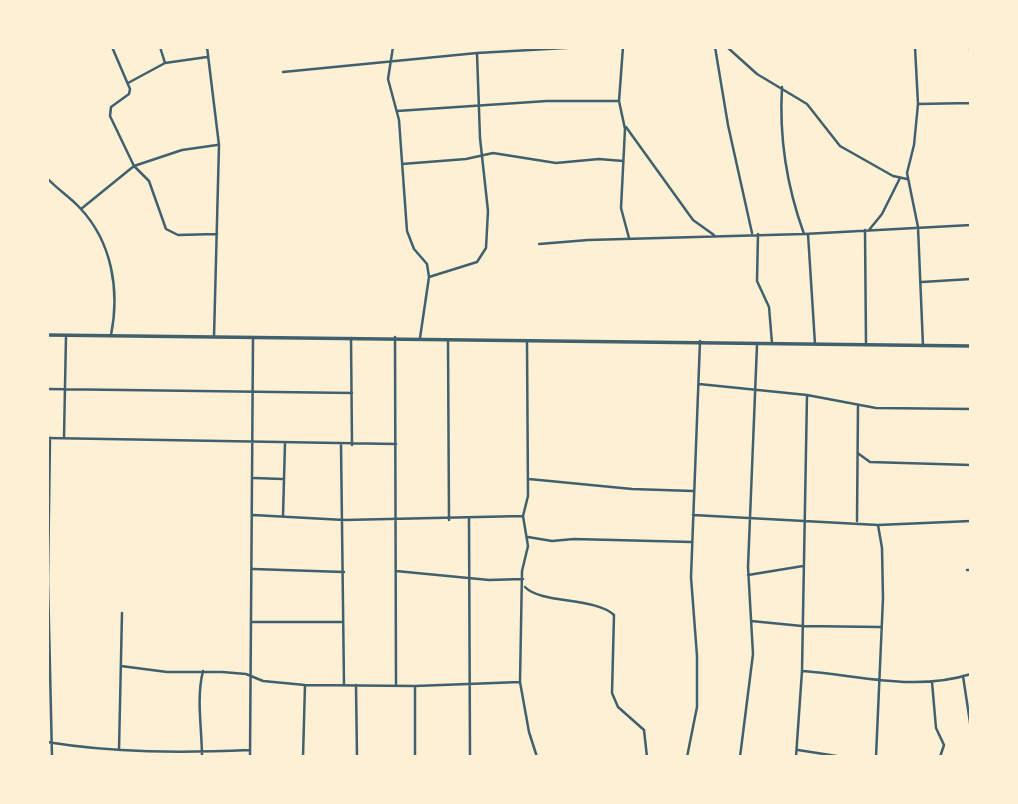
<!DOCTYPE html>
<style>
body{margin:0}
#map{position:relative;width:1018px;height:804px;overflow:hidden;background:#fdf0d5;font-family:Raleway,sans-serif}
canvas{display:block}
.frame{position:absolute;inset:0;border:49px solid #fdf0d5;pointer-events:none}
</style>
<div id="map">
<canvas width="1018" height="804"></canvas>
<div class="frame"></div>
</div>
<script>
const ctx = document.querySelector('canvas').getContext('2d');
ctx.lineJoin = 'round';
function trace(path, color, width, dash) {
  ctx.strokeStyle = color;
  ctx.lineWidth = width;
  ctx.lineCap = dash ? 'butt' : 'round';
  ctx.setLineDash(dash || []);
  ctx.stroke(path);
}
trace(new Path2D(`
 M 112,47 L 130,89 L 129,94 L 111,107 L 110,116 L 134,166 L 149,181 L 166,229 L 178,235 L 217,234
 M 207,47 L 219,145 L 214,337
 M 393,47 L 388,79 L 399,120 L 407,231 L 414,249 L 427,264 L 429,277 L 420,338
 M 623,47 L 619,101 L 625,129 L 621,208 L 629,238
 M 715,47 L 728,125 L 752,233
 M 727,47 L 757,74 L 807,104 L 840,146 L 893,176 L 907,179
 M 915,47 L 918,104 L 914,145 L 907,173 L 918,227 L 923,346
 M 970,47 L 971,71
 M 165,63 L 207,57
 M 283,72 L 477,53 L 583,47
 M 128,83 L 165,63 L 160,47
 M 782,87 C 779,137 787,187 804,234
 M 971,91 L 971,200
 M 918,104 L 970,103
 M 397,111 L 547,101 L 619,101
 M 626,127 L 693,220 L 714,235
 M 402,164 L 466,159 L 493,153 L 556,163 L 599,159 L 623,161
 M 47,178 C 57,189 70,197 80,208 C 112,242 120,290 111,335
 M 81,209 L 134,166 L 182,150 L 217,145
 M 865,230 L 866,344
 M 869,230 L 882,214 L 900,178
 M 758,234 L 757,281 L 769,307 L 772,343
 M 808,234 L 815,344
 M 539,244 L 588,240 L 804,234 L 971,225
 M 429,277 L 477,262 L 486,248 L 488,211 L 480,138 L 477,53
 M 922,282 L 971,279
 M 395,337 L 396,684
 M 351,338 L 352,445
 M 448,341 L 449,520
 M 699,384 L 807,395 L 876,408 L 971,409
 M 47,389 L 352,393
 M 64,437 L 66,336
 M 47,438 L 396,444
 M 50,438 L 48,581 L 52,757
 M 341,445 L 344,685
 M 859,454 L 870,462 L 971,465
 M 254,478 L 282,479
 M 529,479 L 632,489 L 693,491
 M 253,515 L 344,520 L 523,516 L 528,496 L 527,342
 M 693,515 L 878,525 L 971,521
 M 283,516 L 285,443
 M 469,519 L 470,757
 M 857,521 L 858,405
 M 528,537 L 552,541 L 574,539 L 692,542
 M 253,569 L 344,572
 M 967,570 L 971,570
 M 396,571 L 489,580 L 523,579
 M 748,575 L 803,566
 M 525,587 C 541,604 595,597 614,615 L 612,693 L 618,707 L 644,730 L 647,757
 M 751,621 L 802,626 L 880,627
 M 252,622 L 343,622
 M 121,666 L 167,672 L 222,672 L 246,674 L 263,681 L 305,685 L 415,686 L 520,682 L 522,571 L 528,546 L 523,516
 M 802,671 C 859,675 914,692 971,674
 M 963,676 L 971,729
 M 520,682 L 529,732 L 537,757
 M 932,682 L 936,728 L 944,745 L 940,757
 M 356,685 L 357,757
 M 47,742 C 114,753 182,753 250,750
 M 119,750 L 122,613
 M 798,750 L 843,757
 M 202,757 C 202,728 196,699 203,671
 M 250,757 L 253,339
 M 303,757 L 305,685
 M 415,757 L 415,687
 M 687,757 L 697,707 L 697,656 L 691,577 L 700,341
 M 740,757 L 753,654 L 748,567 L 757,345
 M 796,757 L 802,671 L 807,395
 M 876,757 L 883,598 L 882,548 L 878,525`), '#3f606c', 2.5);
trace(new Path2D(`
 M 47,335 L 971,346`), '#3f606c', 3.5);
</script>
